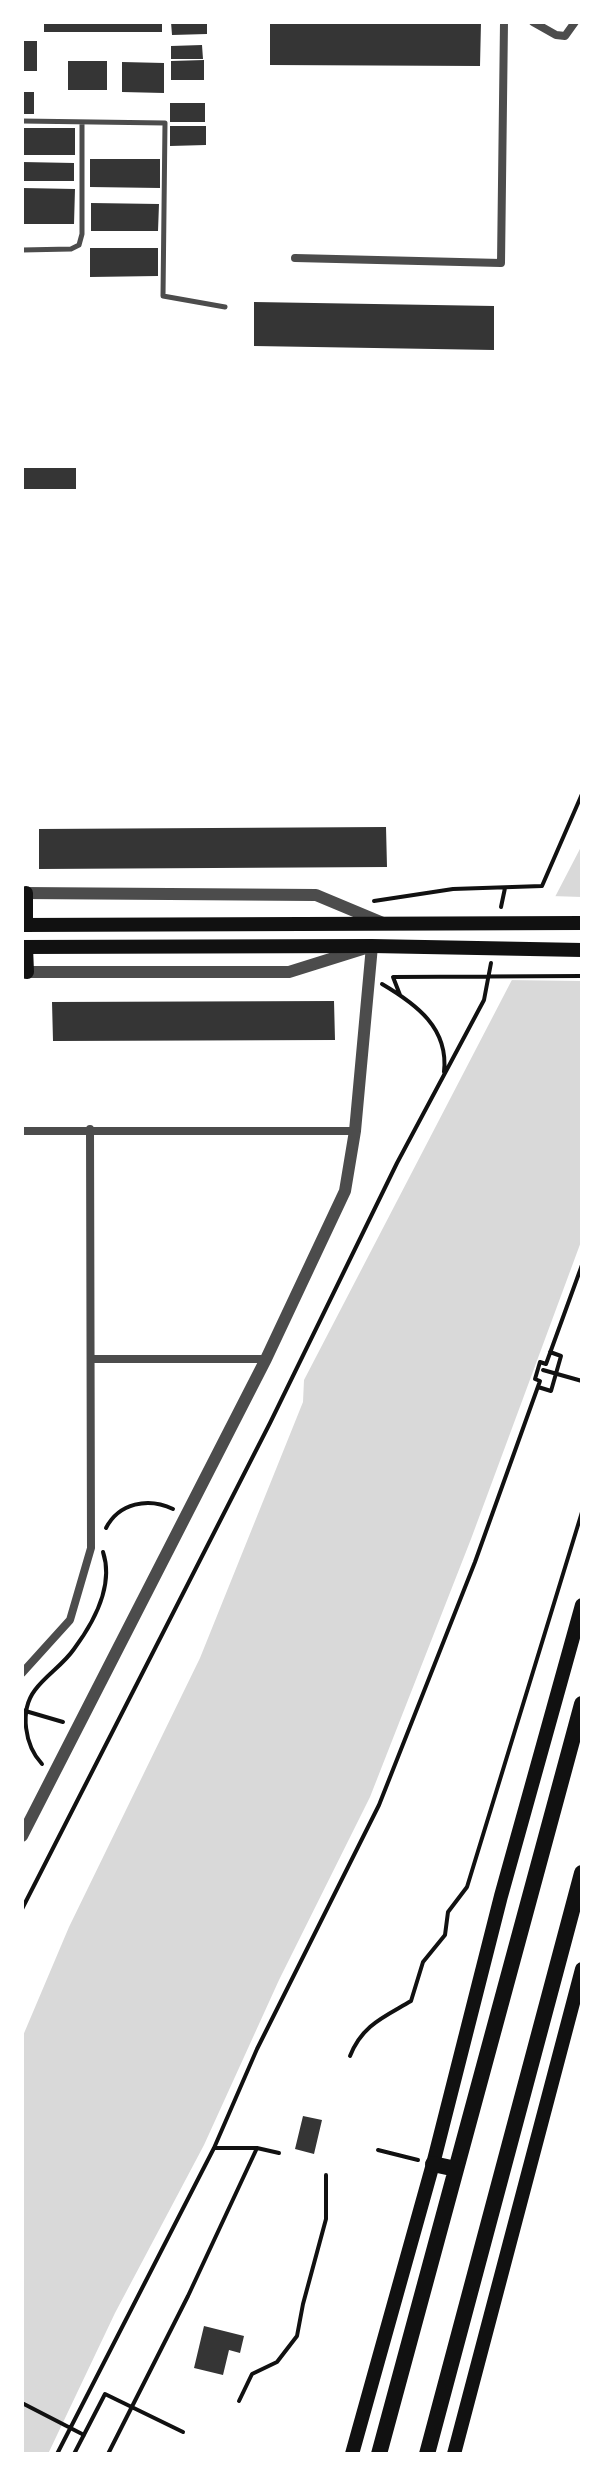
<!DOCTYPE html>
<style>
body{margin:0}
#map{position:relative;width:604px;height:2476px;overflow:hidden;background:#fff;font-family:"Source Sans 3",sans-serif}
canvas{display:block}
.frame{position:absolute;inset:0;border:24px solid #fff;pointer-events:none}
</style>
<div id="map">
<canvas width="604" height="2476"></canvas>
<div class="frame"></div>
</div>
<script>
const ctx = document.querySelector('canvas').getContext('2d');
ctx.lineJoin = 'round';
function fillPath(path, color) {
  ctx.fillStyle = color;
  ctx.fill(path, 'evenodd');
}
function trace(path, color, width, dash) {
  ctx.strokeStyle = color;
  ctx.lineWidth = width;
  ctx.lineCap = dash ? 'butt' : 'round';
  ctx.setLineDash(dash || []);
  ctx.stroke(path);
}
fillPath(new Path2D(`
 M 582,845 L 582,1239 L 471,1539 L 370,1797 L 279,1980 L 204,2145 L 115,2313 L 48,2454 L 22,2454 L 22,2038 L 69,1927 L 200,1658 L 303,1402 L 304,1380 Z`), '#d9d9d9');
fillPath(new Path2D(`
 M 551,896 L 582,897 L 582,981 L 506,980 Z`), '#fff');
fillPath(new Path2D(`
 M 44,22 L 162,22 L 162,32 L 44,32 Z
 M 171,22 L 207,22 L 207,34 L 172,35 Z
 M 270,22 L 481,22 L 480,66 L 270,65 Z
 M 22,41 L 37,41 L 37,71 L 22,71 Z
 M 202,45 L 203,59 L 171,59 L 171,46 Z
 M 204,60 L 204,80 L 171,80 L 171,61 Z
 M 68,61 L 107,61 L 107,90 L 68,90 Z
 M 122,62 L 164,63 L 164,93 L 122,92 Z
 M 22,92 L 34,92 L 34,114 L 22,114 Z
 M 170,103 L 205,103 L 205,122 L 170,122 Z
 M 170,126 L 206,126 L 206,145 L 170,146 Z
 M 22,128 L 75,128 L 75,155 L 22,155 Z
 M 90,159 L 160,159 L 160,188 L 90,187 Z
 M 22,162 L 74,163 L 74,181 L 22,181 Z
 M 22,188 L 75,189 L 74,224 L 22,224 Z
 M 91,203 L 159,204 L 158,231 L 91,231 Z
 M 90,248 L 158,248 L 158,276 L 90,277 Z
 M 254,302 L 494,306 L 494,350 L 254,346 Z
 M 22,468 L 76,468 L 76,489 L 22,489 Z
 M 386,827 L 387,867 L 39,869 L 39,829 Z
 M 334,1001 L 335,1040 L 53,1041 L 52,1002 Z
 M 303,2116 L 322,2120 L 314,2154 L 295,2149 Z
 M 204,2326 L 244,2336 L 240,2353 L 229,2350 L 223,2375 L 194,2368 Z`), '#353535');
trace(new Path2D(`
 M 374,901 L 453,889 L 542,886 L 582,794
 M 501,907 L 505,888
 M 382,984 C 416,1004 449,1028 444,1072
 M 400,995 L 393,977 L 582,976
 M 543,1370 L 582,1381
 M 538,1387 L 551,1391 L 561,1356 L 550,1352
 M 106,1528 C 119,1503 148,1497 173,1509
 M 22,1710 L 63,1722
 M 42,1764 C 25,1746 19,1711 35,1690 C 46,1675 63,1665 74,1649 C 94,1622 114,1585 103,1552
 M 22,1909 L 270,1423 L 397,1163 L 484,1000 L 491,963
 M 350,2056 C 362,2025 384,2017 411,2001 L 423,1962 L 445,1935 L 448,1912 L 467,1887 L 582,1512
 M 214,2148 L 257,2148
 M 378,2150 L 418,2160
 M 239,2401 L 252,2374 L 277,2362 L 297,2336 L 303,2304 L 326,2219 L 326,2175
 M 22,2403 L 84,2435
 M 57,2454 L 214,2148 L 257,2049 L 379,1805 L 475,1562 L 540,1381 L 535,1379 L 540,1362 L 546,1364 L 582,1265
 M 74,2454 L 105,2394 L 183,2432
 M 108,2454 L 188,2296 L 257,2148 L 279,2153`), '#111', 4);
trace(new Path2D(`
 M 22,121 L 165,123 L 163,296 L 225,307
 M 22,250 L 71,249 L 79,245 L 82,234 L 82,122`), '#4c4c4c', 5);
trace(new Path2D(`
 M 533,22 L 556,35 L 565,36 L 575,22
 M 295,258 L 501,263 L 504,22
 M 22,1131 L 355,1131
 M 91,1359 L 266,1359
 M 22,1673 L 70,1620 L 91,1548 L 90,1129`), '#4c4c4c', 8);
trace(new Path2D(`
 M 22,893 L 316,895 L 383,923
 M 22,972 L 289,972 L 372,946 L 355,1131 L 345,1191 L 266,1359 L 22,1836`), '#4c4c4c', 12);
trace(new Path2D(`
 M 22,925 L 582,923
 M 26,925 L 26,893
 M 22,947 L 372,946 L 582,950
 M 26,947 L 27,972
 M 352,2454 L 433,2164 L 501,1896 L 582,1605
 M 454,2454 L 582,1969`), '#111', 14);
trace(new Path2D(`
 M 433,2164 L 456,2169
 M 379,2454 L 582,1704
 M 427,2454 L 582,1873`), '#111', 16);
</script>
